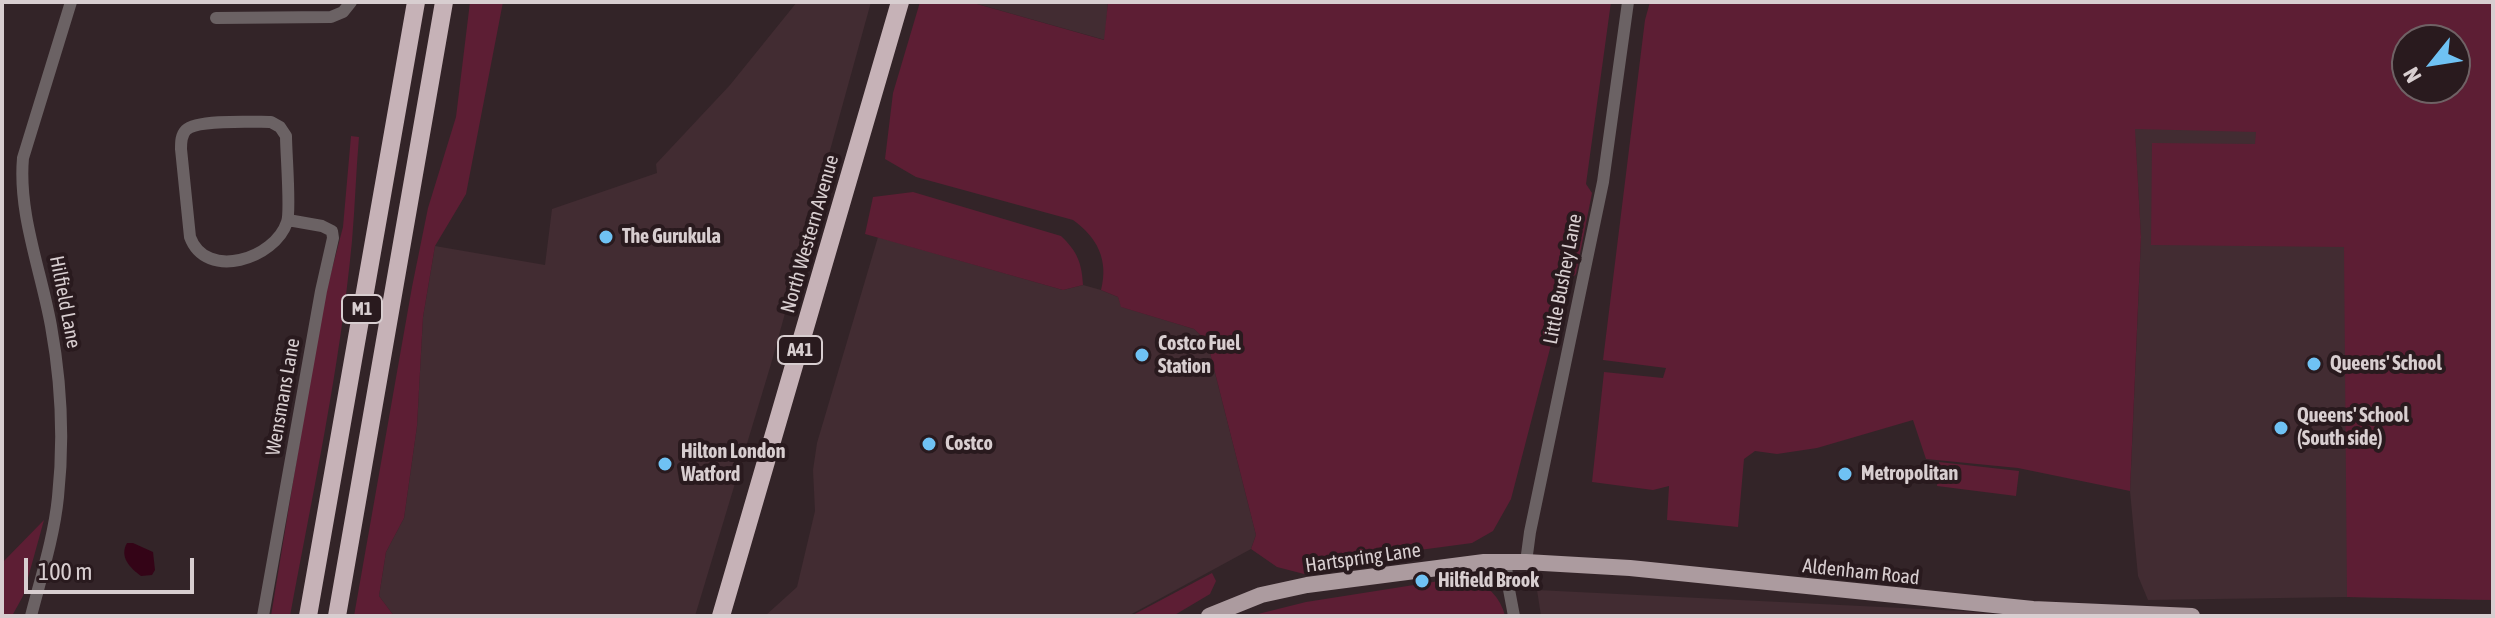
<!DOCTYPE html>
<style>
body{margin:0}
#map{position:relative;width:2495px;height:618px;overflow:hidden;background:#332428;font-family:"Asap Condensed",sans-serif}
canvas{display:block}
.frame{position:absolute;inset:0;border:4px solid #d8ced0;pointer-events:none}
.north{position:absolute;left:2391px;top:24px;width:80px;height:80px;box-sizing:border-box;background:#291a1e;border:2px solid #6f6265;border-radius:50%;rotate:240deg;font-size:22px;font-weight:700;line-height:32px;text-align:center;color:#d8ced0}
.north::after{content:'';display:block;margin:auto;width:28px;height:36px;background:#6fc2f4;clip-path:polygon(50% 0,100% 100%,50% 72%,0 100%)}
.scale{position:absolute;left:24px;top:558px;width:170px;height:36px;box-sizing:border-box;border:4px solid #d8ced0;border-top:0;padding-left:10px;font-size:24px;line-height:28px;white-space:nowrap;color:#d8ced0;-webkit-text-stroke:6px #291a1e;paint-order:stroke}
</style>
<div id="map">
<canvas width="2495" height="618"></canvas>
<div class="frame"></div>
<div class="north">N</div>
<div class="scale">100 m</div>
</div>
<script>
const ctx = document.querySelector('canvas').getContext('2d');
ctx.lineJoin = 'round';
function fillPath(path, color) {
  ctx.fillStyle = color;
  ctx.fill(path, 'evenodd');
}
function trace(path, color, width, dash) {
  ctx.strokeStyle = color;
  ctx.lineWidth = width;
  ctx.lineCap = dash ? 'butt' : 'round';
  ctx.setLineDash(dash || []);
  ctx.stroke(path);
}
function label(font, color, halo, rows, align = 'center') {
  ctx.font = font + ' "Asap Condensed",sans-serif';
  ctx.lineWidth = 8;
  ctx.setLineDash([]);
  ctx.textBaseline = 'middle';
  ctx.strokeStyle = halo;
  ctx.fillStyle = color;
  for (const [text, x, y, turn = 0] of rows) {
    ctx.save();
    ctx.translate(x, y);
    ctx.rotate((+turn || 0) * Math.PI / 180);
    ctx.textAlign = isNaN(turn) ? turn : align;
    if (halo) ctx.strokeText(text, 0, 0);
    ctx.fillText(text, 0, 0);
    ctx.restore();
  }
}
fillPath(new Path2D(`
 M 797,2 L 871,2 L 771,364 L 695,616 L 394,616 L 379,596 L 386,552 L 404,518 L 417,426 L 423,317 L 435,246 L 545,265 L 552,209 L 657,173 L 656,164 L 730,85 Z
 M 970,2 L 1108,2 L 1105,40 Z
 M 2127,2 L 2493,2 L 2493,600 L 2347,597 L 2148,600 L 2138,576 L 2130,491 L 2141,237 ZM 2407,40 L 2455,40 L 2455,88 L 2407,88 Z
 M 878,237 L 1063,290 L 1083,285 L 1101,290 L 1118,297 L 1122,307 L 1194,329 L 1207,341 L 1256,535 L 1251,549 L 1128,616 L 765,616 L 797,587 L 815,511 L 813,470 L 817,443 Z
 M 1537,590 L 1962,611 L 2015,616 L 1541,616 Z`), '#422c32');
fillPath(new Path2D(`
 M 470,2 L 503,2 L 466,194 L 435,246 L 423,317 L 417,426 L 404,518 L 386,552 L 379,596 L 394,616 L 354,616 L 412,287 L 428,208 L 456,117 Z
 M 920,2 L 970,2 L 1104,40 L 1108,2 L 1611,2 L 1586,184 L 1592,193 L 1576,274 L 1567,283 L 1511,499 L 1493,531 L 1472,543 L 1330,562 L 1308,575 L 1277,567 L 1251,549 L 1256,535 L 1207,341 L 1194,329 L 1121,307 L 1118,297 L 1101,290 C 1109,260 1097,237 1073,220 L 916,177 L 885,159 L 893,93 Z
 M 1650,2 L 2493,2 L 2493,600 L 2347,597 L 2344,247 L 2151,245 L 2152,143 L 2255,144 L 2256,132 L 2135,129 L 2141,237 L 2130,491 L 2018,468 L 1926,459 L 1913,420 L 1817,448 L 1777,454 L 1755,451 L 1744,459 L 1738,527 L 1667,520 L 1669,486 L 1653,490 L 1592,482 L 1604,372 L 1663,378 L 1666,368 L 1603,360 L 1645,20 ZM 2407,40 L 2455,40 L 2455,88 L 2407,88 Z
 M 351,136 L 359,137 C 356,171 355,206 352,241 C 340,367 313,492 290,616 L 271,616 L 321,311 L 343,227 Z
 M 913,192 L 1061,236 C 1077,251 1082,263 1083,285 L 1063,290 L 865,234 L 873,197 Z
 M 1939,462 L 2019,471 L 2016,496 L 1937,486 Z
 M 44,520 L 23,596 L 12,616 L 2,616 L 2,563 Z
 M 1212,573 L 1216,581 L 1210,594 L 1173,616 L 1131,616 Z
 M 1471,576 C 1487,585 1501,598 1505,616 L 1250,616 L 1306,602 Z`), '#5d1e34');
fillPath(new Path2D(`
 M 127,543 L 133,543 L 153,552 L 155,570 L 152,575 L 141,576 C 130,568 119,557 127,543 Z`), '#340417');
trace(new Path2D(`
 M 216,18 L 331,17 L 343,12 L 351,2
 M 271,122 L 280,127 L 286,136 C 286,153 291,211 287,222 C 275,259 206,281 190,237 L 181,149 C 181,142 181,135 186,130 C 197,119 254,122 271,122 Z
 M 1506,562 L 1507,579 L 1514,616
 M 1526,562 L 1530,532 L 1603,182 L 1628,2
 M 31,616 C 41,577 54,537 58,497 C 64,441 61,381 51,326 C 41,270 18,214 23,158 L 71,2
 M 263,616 L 321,291 L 333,238 L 332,231 L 322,226 L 288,220`), '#6b6264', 12);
trace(new Path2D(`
 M 1209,616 L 1261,595 L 1307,585 L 1484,562 L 1526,562 L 1630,568 L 2033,609 L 2192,616`), '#ac9b9f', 16);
trace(new Path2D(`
 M 308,616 L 416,2
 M 337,616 L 444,2
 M 721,616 L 900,2`), '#c6b2b7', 18);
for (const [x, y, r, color] of [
 [606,237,8,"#6fc2f4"],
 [1142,355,8,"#6fc2f4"],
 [2314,364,8,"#6fc2f4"],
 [2281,428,8,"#6fc2f4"],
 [929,444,8,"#6fc2f4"],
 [665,464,8,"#6fc2f4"],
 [1845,474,8,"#6fc2f4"],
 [1422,581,8,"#6fc2f4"]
]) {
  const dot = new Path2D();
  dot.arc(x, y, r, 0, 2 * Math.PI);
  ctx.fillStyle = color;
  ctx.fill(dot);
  trace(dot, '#291a1e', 3);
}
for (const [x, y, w] of [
 [362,309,40],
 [800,350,44]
]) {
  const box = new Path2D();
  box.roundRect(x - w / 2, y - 14, w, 28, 6);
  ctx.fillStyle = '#291a1e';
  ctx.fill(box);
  trace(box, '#d8ced0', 2);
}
label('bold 18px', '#d8ced0', null, [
 ["M1",362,309],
 ["A41",800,350]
]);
label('20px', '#d8ced0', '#291a1e', [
 ["North Western Avenue",810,234,-74],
 ["Little Bushey Lane",1563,279,-79],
 ["Hilfield Lane",65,302,79],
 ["Wensmans Lane",283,397,-80],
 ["Hartspring Lane",1363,558,-8],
 ["Aldenham Road",1861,572,6]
]);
label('bold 20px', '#d8ced0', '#291a1e', [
 ["The Gurukula",622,237],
 ["Costco Fuel",1158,344],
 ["Station",1158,367],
 ["Queens' School",2330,364],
 ["Queens' School",2297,416],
 ["(South side)",2297,439],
 ["Costco",945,444],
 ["Hilton London",681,452],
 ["Watford",681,475],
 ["Metropolitan",1861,474],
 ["Hilfield Brook",1438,581]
], 'left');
</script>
